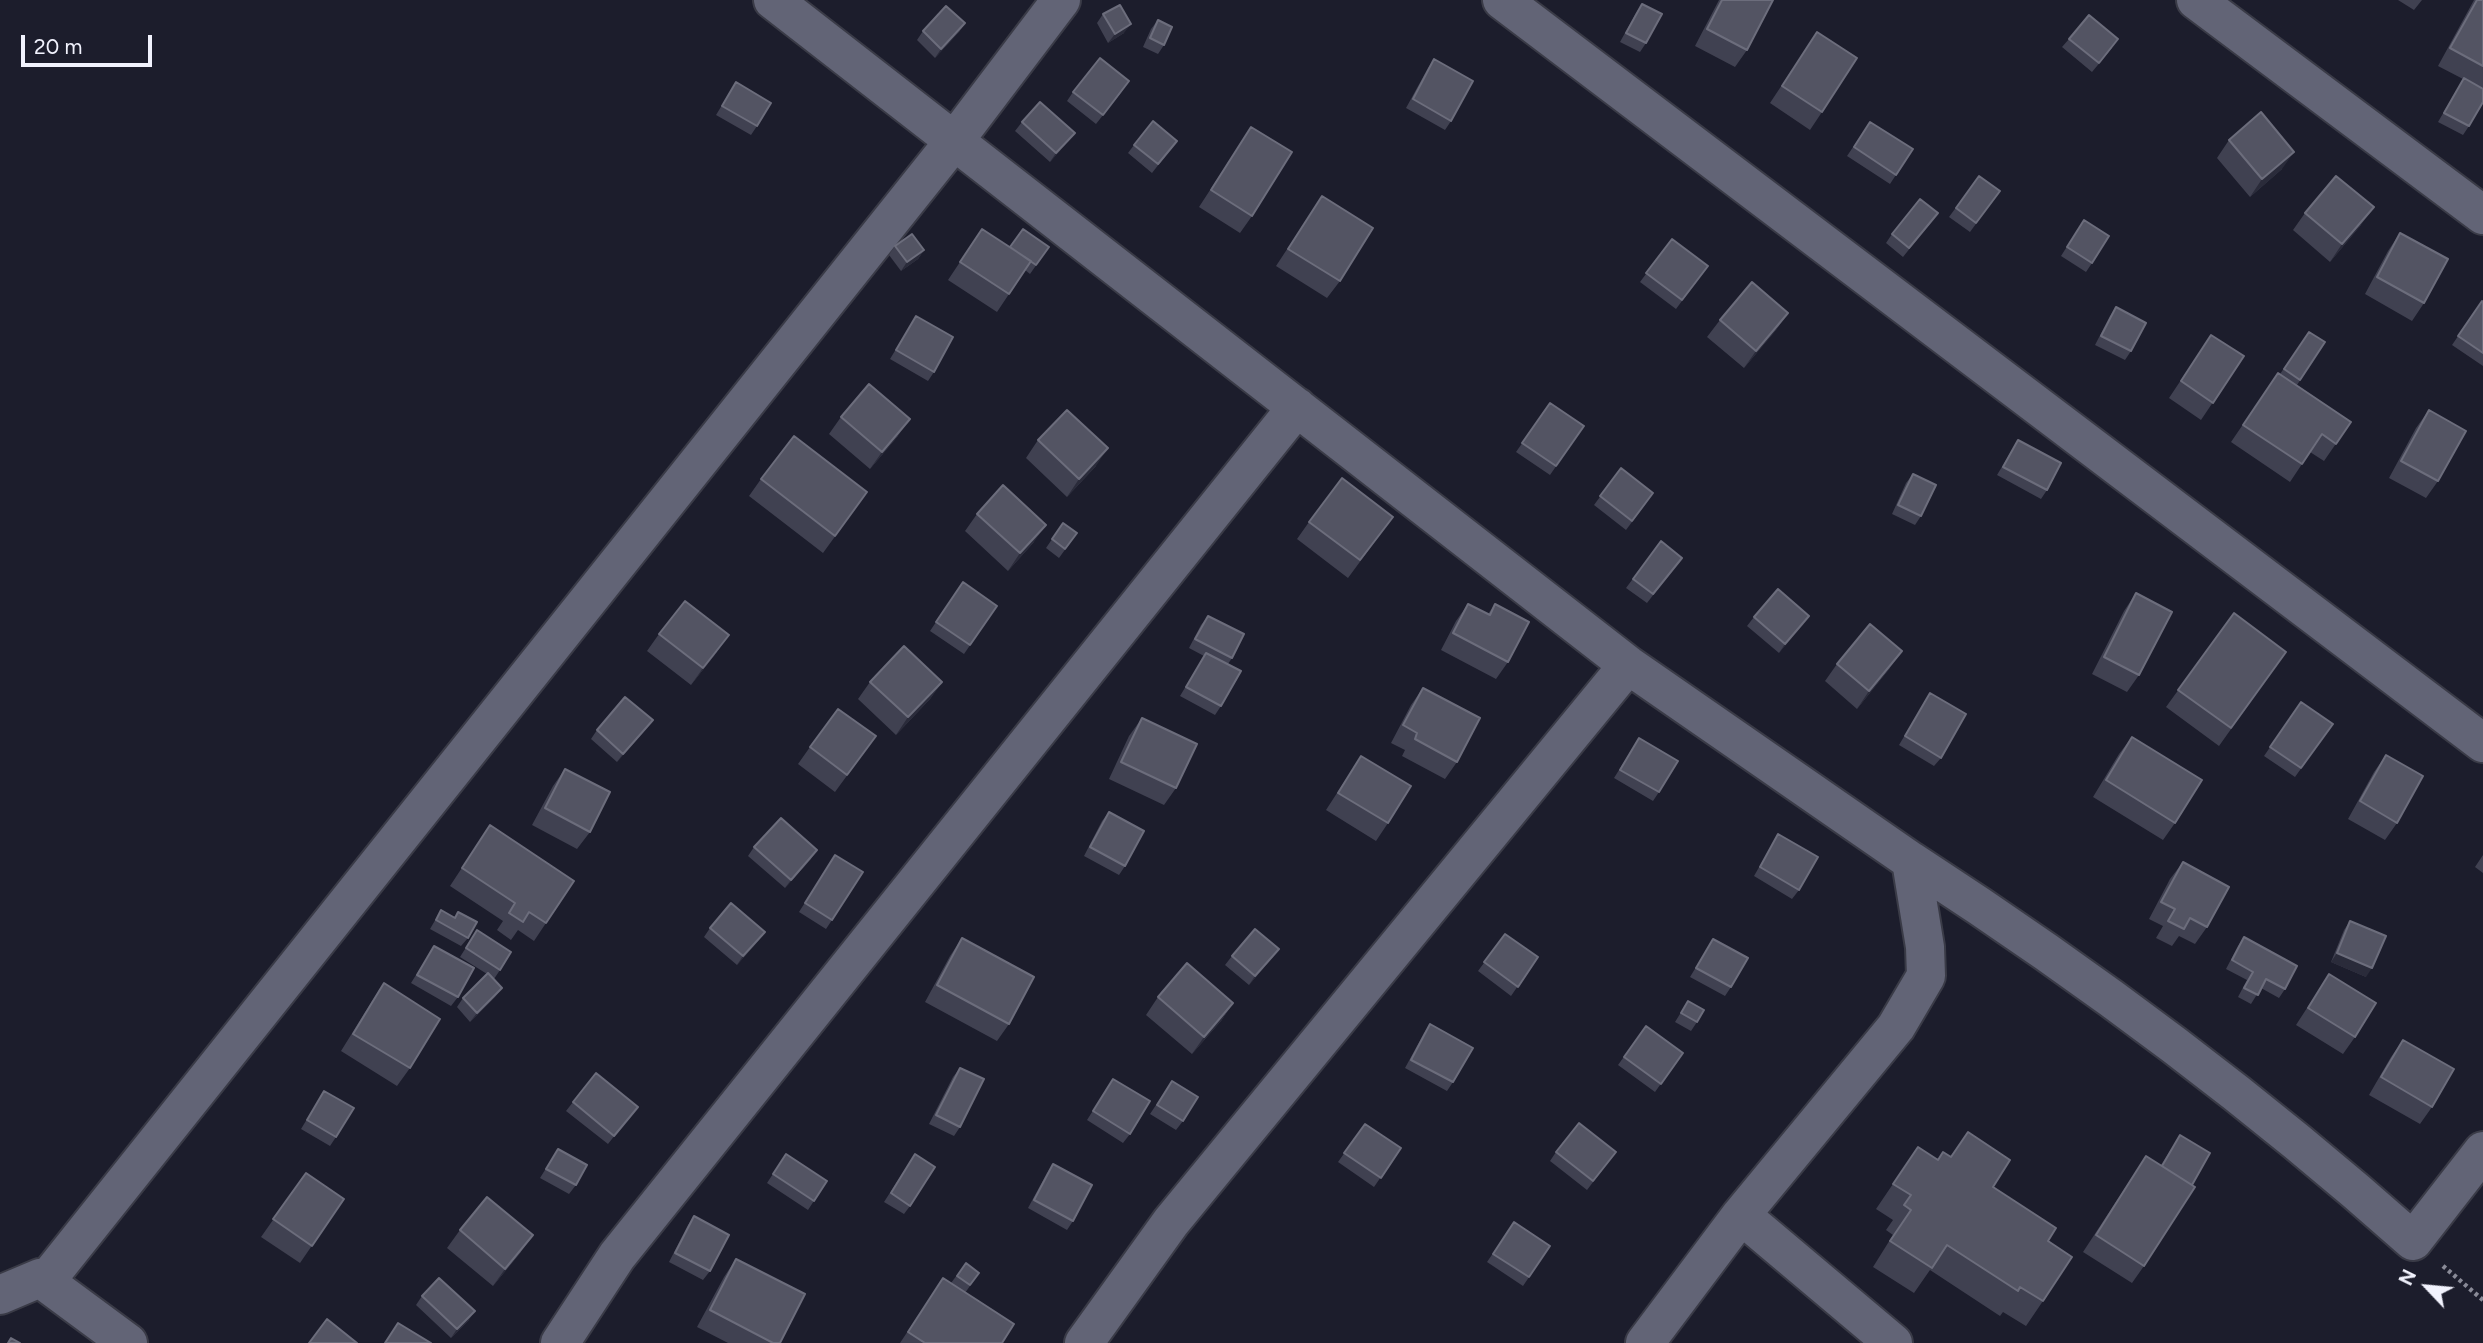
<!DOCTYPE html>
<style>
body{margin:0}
#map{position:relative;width:2483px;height:1343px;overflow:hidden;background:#1c1d2c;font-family:Figtree,sans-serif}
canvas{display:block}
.north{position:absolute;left:2392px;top:1252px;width:70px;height:70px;-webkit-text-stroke:5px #1c1d2c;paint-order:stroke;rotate:296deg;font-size:19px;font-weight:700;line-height:28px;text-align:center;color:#f1f2fd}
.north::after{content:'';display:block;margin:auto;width:24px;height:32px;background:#f1f2fd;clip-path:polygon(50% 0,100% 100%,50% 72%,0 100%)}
.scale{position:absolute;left:21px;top:35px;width:131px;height:32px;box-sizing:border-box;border:4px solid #f1f2fd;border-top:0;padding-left:9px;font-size:21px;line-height:24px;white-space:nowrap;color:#f1f2fd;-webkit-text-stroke:5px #1c1d2c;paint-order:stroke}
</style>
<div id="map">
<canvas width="2483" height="1343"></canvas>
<div class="north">N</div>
<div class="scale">20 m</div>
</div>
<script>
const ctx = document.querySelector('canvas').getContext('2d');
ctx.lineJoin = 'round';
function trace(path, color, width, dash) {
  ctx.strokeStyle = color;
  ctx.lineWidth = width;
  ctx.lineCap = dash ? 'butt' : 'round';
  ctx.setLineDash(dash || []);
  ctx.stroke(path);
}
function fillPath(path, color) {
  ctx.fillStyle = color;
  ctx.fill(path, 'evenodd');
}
const street = new Path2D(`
 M 773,0 L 1628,665 L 1911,861 L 1925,947 L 1926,976 L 1896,1027 L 1741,1215 L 1645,1343
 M 1502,0 L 2483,743
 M 2196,0 L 2483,215
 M 1911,861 C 2087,975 2257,1102 2413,1241 L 2483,1151
 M 1741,1215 L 1893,1343
 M 45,1282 L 955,140 L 1061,0
 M 0,1295 L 40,1278 L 128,1343
 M 560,1343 L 617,1256 L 1297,407
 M 1084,1343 L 1171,1222 L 1628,665`);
trace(street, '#3a3b47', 42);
trace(new Path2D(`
 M 2443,1266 L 2483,1300`), '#898a97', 4.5, [3.5, 3.5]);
trace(street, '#626476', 38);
fillPath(new Path2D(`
 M 1719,0 L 1773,0 L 1747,50 L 1735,67 L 1695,46 Z
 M 2398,0 L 2422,0 L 2414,10 Z
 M 2474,0 L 2483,0 L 2483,87 L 2469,126 L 2463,135 L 2438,122 L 2463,79 L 2438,66 Z
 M 1642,4 L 1646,43 L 1640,52 L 1620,42 L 1636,13 Z
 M 1103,14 L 1124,33 L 1108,43 L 1097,23 Z
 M 1158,20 L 1164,45 L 1158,54 L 1143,47 L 1151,29 Z
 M 965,23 L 959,32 L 935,58 L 917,40 L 923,31 Z
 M 1817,32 L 1822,112 L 1810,130 L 1770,103 Z
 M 2069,39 L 2112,48 L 2092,72 L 2062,47 Z
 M 1434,59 L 1451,121 L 1445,130 L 1406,108 L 1428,68 Z
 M 736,82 L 757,126 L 751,135 L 716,115 Z
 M 1123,90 L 1096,124 L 1067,101 L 1073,92 Z
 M 1022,122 L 1075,133 L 1050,162 L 1015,131 Z
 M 1870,122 L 1913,149 L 1890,184 L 1847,156 Z
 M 1251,127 L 1252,216 L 1240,233 L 1199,207 Z
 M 2229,140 L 2282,169 L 2250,197 L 2217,158 Z
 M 1177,141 L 1152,173 L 1128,153 L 1134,145 Z
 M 1979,176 L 2000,191 L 1970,232 L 1949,217 Z
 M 1322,196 L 1340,281 L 1327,298 L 1276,266 Z
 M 2305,213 L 2361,225 L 2330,262 L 2293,230 Z
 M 1931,222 L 1903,257 L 1886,243 L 1892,234 Z
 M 982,229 L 1010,247 L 1049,247 L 1030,274 L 1025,270 L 997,312 L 948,280 Z
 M 2078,229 L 2092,263 L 2086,272 L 2061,256 Z
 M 2400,233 L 2424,303 L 2412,321 L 2365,294 L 2388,251 Z
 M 1672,239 L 1708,266 L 1676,309 L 1640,282 Z
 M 895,246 L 924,250 L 918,259 L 901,271 L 889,255 Z
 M 2482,301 L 2483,302 L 2483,366 L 2452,345 Z
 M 2116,307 L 2131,351 L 2125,360 L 2095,345 L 2110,316 Z
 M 1788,313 L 1776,330 L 1744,368 L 1707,337 L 1720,320 Z
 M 916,316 L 934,372 L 928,381 L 890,359 Z
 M 2309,332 L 2325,342 L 2297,385 L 2351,422 L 2324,461 L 2310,452 L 2290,482 L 2231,442 L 2278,373 L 2280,374 Z
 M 2211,335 L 2244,356 L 2201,420 L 2169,398 Z
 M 1550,403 L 1584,426 L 1550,475 L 1516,452 Z
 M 2429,410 L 2438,481 L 2426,498 L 2389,478 L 2416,428 Z
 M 841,417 L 898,436 L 870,469 L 829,434 Z
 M 1038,440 L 1096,466 L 1067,497 L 1026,458 Z
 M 2018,440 L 2047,490 L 2041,499 L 1997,475 Z
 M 1621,468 L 1647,502 L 1626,530 L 1594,505 Z
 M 1913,474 L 1921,516 L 1915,525 L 1892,514 L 1906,483 Z
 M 761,479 L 855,509 L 823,553 L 749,496 Z
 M 977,514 L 1034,542 L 1008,571 L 965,531 Z
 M 1393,517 L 1348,578 L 1297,539 L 1309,522 Z
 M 1063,523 L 1077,533 L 1059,558 L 1046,548 Z
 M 1661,541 L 1682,558 L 1647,603 L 1626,588 Z
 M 963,582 L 997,606 L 964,654 L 930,631 Z
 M 2136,593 L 2139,675 L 2127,692 L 2092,674 L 2124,611 Z
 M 1468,604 L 1488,614 L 1495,604 L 1508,662 L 1496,679 L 1441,650 L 1456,621 Z
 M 2234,613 L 2286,652 L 2219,746 L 2166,707 Z
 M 1208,616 L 1232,658 L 1228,664 L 1221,706 L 1215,715 L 1180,696 L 1204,656 L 1189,648 L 1201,625 Z
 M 1809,616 L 1779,653 L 1747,626 L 1754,617 Z
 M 659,634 L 717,652 L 691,685 L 647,651 Z
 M 1837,664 L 1890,668 L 1857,709 L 1825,681 Z
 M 870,682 L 942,682 L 930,699 L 896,735 L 858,699 Z
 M 1423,688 L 1457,762 L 1445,779 L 1402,756 L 1405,750 L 1391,743 L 1411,705 Z
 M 1930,693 L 1941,758 L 1934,766 L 1899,745 Z
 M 2301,702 L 2333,724 L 2295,777 L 2264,756 Z
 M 1142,718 L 1176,788 L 1164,805 L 1109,779 L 1129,736 Z
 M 653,720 L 646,729 L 617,762 L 591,739 L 597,730 Z
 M 876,736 L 835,792 L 798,764 L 810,747 Z
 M 2132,737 L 2175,823 L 2163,840 L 2093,797 L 2119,754 Z
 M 1639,738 L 1659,792 L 1653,801 L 1614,778 Z
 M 2386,755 L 2397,823 L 2385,840 L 2348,819 L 2374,772 Z
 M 1361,756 L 1388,823 L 1376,841 L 1326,810 Z
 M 565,769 L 590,832 L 577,849 L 532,825 L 553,786 Z
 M 1109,812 L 1125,866 L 1119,875 L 1084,856 L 1102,821 Z
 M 490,825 L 546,923 L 534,941 L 518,930 L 511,940 L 497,930 L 503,921 L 450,886 Z
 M 1778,834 L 1799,890 L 1792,899 L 1754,876 Z
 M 754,847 L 811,859 L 785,888 L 748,856 Z
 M 835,855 L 832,920 L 826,929 L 799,912 Z
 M 2483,855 L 2483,873 L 2475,867 Z
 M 2183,862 L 2207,927 L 2195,944 L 2179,936 L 2172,946 L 2156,938 L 2163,926 L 2149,919 L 2170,879 Z
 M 441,910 L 468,938 L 461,946 L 430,929 Z
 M 2350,921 L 2366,977 L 2331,962 L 2344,930 Z
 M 710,928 L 759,940 L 737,965 L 704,937 Z
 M 477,930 L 500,970 L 494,979 L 492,977 L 502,988 L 495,997 L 470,1022 L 457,1007 L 463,998 L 487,974 L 460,957 Z
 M 1505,934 L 1538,957 L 1511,996 L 1478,971 Z
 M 2244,937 L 2285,989 L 2279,998 L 2261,988 L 2251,1004 L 2238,997 L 2247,980 L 2226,969 L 2238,946 Z
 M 962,938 L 1009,1024 L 997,1041 L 925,1002 L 950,956 Z
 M 1713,939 L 1731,987 L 1725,996 L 1690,977 Z
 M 434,946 L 458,997 L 451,1006 L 411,983 Z
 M 1279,949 L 1272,958 L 1249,985 L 1225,965 L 1232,956 Z
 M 2329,974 L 2355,1037 L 2343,1054 L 2296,1025 Z
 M 384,983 L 410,1068 L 397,1086 L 341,1051 L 372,1001 Z
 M 1158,997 L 1233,1003 L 1221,1021 L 1192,1054 L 1146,1015 Z
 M 1688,1001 L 1697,1022 L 1691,1031 L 1675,1022 Z
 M 1430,1024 L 1453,1082 L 1447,1091 L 1405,1068 L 1424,1033 Z
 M 1646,1026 L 1683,1053 L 1655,1092 L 1618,1065 Z
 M 2403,1040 L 2432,1107 L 2420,1124 L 2369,1095 L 2391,1057 Z
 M 960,1068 L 960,1127 L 954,1136 L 929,1124 L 953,1077 Z
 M 1113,1079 L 1130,1134 L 1123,1143 L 1087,1120 Z
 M 1172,1081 L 1183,1121 L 1176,1130 L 1150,1114 Z
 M 324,1091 L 336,1137 L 330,1146 L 301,1129 Z
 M 573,1102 L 631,1115 L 608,1144 L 566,1111 Z
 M 1365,1124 L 1401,1148 L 1374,1187 L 1338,1162 Z
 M 1968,1132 L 1993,1187 L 2048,1241 L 2043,1301 L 2026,1326 L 2003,1312 L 2000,1316 L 1930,1270 L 1914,1293 L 1873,1267 L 1893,1235 L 1886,1230 L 1893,1220 L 1876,1209 L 1918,1147 L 1938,1160 L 1950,1157 Z
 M 2180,1135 L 2144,1266 L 2132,1283 L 2083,1252 L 2146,1156 L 2161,1165 Z
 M 558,1149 L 576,1185 L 569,1194 L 540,1178 Z
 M 1556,1152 L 1610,1160 L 1587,1190 L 1550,1161 Z
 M 786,1154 L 827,1181 L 808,1210 L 767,1183 Z
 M 909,1163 L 910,1206 L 904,1214 L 884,1202 Z
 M 1053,1164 L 1073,1221 L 1067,1230 L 1028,1208 L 1047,1173 Z
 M 306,1173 L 344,1199 L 300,1263 L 261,1237 Z
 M 694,1216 L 710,1271 L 703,1280 L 669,1262 L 688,1225 Z
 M 1514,1222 L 1550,1246 L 1523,1286 L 1487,1262 Z
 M 460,1230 L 521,1252 L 493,1286 L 447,1248 Z
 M 736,1259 L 780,1343 L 728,1343 L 697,1327 L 724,1277 Z
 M 966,1263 L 979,1273 L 965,1293 L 1002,1343 L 900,1343 L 943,1278 L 951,1283 Z
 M 422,1296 L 469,1320 L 451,1338 L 416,1305 Z`), '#404151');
fillPath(new Path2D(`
 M 965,23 L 959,32 L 935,58 L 941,49 Z
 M 1131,24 L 1124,33 L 1108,43 L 1115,34 Z
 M 1075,133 L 1068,142 L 1050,162 L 1056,153 Z
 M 2294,152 L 2282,169 L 2250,197 L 2262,179 Z
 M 2374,207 L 2361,225 L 2330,262 L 2342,244 Z
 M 924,250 L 918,259 L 901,271 L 907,262 Z
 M 1788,313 L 1776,330 L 1744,368 L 1756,351 Z
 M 910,419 L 898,436 L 870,469 L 882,452 Z
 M 1108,448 L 1096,466 L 1067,497 L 1079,479 Z
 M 1046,525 L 1034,542 L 1008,571 L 1020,553 Z
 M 1809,616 L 1803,625 L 1779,653 L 1785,644 Z
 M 729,635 L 717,652 L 691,685 L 703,668 Z
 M 1902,651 L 1890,668 L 1857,709 L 1869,691 Z
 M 942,682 L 930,699 L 896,735 L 908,717 Z
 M 653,720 L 646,729 L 617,762 L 623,754 Z
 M 817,850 L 811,859 L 785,888 L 791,880 Z
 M 765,932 L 759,940 L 737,965 L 743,956 Z
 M 1279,949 L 1272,958 L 1249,985 L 1255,976 Z
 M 2337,953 L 2372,968 L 2366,977 L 2331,962 Z
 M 502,988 L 495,997 L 470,1022 L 477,1013 Z
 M 1233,1003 L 1221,1021 L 1192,1054 L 1204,1037 Z
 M 533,1235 L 521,1252 L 493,1286 L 505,1269 Z
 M 475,1311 L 469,1320 L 451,1338 L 457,1329 Z`), '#2a2b3a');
const building = new Path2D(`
 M 1722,0 L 1773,0 L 1747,50 L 1707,29 Z
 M 2477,0 L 2483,0 L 2483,66 L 2450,48 Z
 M 1642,4 L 1662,14 L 1646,43 L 1626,33 Z
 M 1120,5 L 1131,24 L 1115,34 L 1103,14 Z
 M 946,6 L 965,23 L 941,49 L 923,31 Z
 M 2089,15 L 2118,39 L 2099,63 L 2069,39 Z
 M 1158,20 L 1172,27 L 1164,45 L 1150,38 Z
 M 1817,32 L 1857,58 L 1822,112 L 1782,86 Z
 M 1100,58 L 1129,81 L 1103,115 L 1073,92 Z
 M 1434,59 L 1473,81 L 1451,121 L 1413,99 Z
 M 2464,78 L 2483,89 L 2483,102 L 2469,126 L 2444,113 Z
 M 736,82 L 771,103 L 757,126 L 722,106 Z
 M 1040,102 L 1075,133 L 1056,153 L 1022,122 Z
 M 2261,112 L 2294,152 L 2262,179 L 2229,140 Z
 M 1153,121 L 1177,141 L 1158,164 L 1134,145 Z
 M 1870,122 L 1913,149 L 1896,175 L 1854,147 Z
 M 1251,127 L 1292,152 L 1252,216 L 1211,190 Z
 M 1979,176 L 2000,191 L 1976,223 L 1956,208 Z
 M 2336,176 L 2374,207 L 2342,244 L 2305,213 Z
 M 1322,196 L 1373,228 L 1340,281 L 1288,249 Z
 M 1920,199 L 1938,213 L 1909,248 L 1892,234 Z
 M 2084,220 L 2109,236 L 2092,263 L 2067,247 Z
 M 982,229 L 1031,261 L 1009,294 L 960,262 Z
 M 1023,229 L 1049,247 L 1036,265 L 1010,247 Z
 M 2400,233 L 2448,259 L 2424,303 L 2377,277 Z
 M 912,234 L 924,250 L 907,262 L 895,246 Z
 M 1672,239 L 1708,266 L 1682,300 L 1646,273 Z
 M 1752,282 L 1788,313 L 1756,351 L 1720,320 Z
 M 2482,301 L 2483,302 L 2483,353 L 2458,336 Z
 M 2116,307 L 2146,323 L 2131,351 L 2101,336 Z
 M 916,316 L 953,337 L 934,372 L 896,350 Z
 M 2309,332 L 2325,342 L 2300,380 L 2284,369 Z
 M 2211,335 L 2244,356 L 2213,403 L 2181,381 Z
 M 2278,373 L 2351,422 L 2336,444 L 2322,434 L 2302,464 L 2243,425 Z
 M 869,384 L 910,419 L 882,452 L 841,417 Z
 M 1550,403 L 1584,426 L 1556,466 L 1522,443 Z
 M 1067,410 L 1108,448 L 1079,479 L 1038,440 Z
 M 2429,410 L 2466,431 L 2438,481 L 2401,461 Z
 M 794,436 L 867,492 L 835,536 L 761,479 Z
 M 2018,440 L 2061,463 L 2047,490 L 2003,467 Z
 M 1621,468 L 1653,493 L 1632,521 L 1600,496 Z
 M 1913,474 L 1936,485 L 1921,516 L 1898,505 Z
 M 1342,478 L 1393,517 L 1360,560 L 1309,522 Z
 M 1003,485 L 1046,525 L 1020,553 L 977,514 Z
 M 1063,523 L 1077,533 L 1065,549 L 1052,539 Z
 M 1661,541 L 1682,558 L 1653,594 L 1633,579 Z
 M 963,582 L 997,606 L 970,645 L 936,622 Z
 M 1778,589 L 1809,616 L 1785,644 L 1754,617 Z
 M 2136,593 L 2172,612 L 2139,675 L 2104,657 Z
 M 685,601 L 729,635 L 703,668 L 659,634 Z
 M 1468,604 L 1490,615 L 1495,604 L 1529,622 L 1508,662 L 1453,633 Z
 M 2234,613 L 2286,652 L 2231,728 L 2178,690 Z
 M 1208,616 L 1244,634 L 1232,658 L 1195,639 Z
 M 1870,624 L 1902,651 L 1869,691 L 1837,664 Z
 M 904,646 L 942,682 L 908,717 L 870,682 Z
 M 1206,653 L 1241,671 L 1221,706 L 1186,687 Z
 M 1423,688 L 1480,718 L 1457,762 L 1415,739 L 1417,733 L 1403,725 Z
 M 1930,693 L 1966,714 L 1941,758 L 1905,736 Z
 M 625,697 L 653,720 L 623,754 L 597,730 Z
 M 2301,702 L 2333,724 L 2301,768 L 2270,747 Z
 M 838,709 L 876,736 L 847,775 L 810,747 Z
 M 1142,718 L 1197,744 L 1176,788 L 1121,762 Z
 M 2132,737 L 2202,780 L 2175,823 L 2106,780 Z
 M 1639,738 L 1678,761 L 1659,792 L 1620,770 Z
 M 2386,755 L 2423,776 L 2397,823 L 2360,801 Z
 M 1361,756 L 1411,786 L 1388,823 L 1338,793 Z
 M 565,769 L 610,792 L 590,832 L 545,808 Z
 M 1109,812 L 1144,831 L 1125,866 L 1090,847 Z
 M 781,818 L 817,850 L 791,880 L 754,847 Z
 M 490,825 L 574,881 L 546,923 L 529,912 L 523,922 L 509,913 L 515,903 L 462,868 Z
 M 1778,834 L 1818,857 L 1799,890 L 1760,867 Z
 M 835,855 L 863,872 L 832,920 L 805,903 Z
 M 2183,862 L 2229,887 L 2207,927 L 2190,918 L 2184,929 L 2168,921 L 2175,909 L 2161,902 Z
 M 731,903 L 765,932 L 743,956 L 710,928 Z
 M 441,910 L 455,918 L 458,912 L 477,922 L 468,938 L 436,920 Z
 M 2350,921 L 2386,936 L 2372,968 L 2337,953 Z
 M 1255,929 L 1279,949 L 1255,976 L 1232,956 Z
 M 477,930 L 511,952 L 500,970 L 466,948 Z
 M 1505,934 L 1538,957 L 1518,987 L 1484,962 Z
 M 2244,937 L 2297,966 L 2285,989 L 2266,979 L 2258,995 L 2244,988 L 2253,972 L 2232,960 Z
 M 962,938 L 1034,977 L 1009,1024 L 937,985 Z
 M 1713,939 L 1748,958 L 1731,987 L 1696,968 Z
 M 434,946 L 474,968 L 458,997 L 417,975 Z
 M 1187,963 L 1233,1003 L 1204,1037 L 1158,997 Z
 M 488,973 L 502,988 L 477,1013 L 463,998 Z
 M 2329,974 L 2376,1003 L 2355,1037 L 2308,1008 Z
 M 384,983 L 440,1019 L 410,1068 L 353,1034 Z
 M 1688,1001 L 1704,1010 L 1697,1022 L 1681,1013 Z
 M 1430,1024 L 1473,1048 L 1453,1082 L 1411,1060 Z
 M 1646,1026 L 1683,1053 L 1661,1084 L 1624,1057 Z
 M 2403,1040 L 2454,1069 L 2432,1107 L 2381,1077 Z
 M 960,1068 L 984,1079 L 960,1127 L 936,1115 Z
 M 596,1073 L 638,1107 L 614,1136 L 573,1102 Z
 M 1113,1079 L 1150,1101 L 1130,1134 L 1093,1111 Z
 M 1172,1081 L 1198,1097 L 1183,1121 L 1157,1105 Z
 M 324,1091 L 354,1108 L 336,1137 L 307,1120 Z
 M 1579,1123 L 1616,1152 L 1593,1181 L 1556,1152 Z
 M 1365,1124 L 1401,1148 L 1381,1178 L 1344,1153 Z
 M 1968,1132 L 2010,1160 L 1993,1187 L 2056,1228 L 2048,1241 L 2072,1257 L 2043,1301 L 2020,1287 L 2018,1291 L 1947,1245 L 1932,1268 L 1890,1241 L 1911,1210 L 1904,1205 L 1911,1195 L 1893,1184 L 1918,1147 L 1938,1160 L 1943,1152 L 1951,1157 Z
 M 2180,1135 L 2210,1153 L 2192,1185 L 2162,1166 Z
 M 558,1149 L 587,1165 L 576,1185 L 546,1169 Z
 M 786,1154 L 827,1181 L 814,1201 L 773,1174 Z
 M 915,1154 L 935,1167 L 910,1206 L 891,1193 Z
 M 2146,1156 L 2195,1187 L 2144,1266 L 2096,1235 Z
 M 1053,1164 L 1092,1185 L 1073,1221 L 1034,1200 Z
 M 306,1173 L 344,1199 L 312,1246 L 273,1219 Z
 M 487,1197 L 533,1235 L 505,1269 L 460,1230 Z
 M 694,1216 L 729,1235 L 710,1271 L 675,1253 Z
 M 1514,1222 L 1550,1246 L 1529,1277 L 1493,1254 Z
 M 736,1259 L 805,1294 L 780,1343 L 773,1343 L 710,1310 Z
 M 966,1263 L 979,1273 L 970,1285 L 957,1276 Z
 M 439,1278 L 475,1311 L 457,1329 L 422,1296 Z
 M 943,1278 L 1014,1324 L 1002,1343 L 925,1343 L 908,1332 Z
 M 327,1319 L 357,1343 L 309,1343 Z
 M 398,1323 L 431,1343 L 385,1343 Z
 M 11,1338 L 20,1343 L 8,1343 Z`);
fillPath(building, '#535463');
trace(building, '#6c6d7c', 2);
</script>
